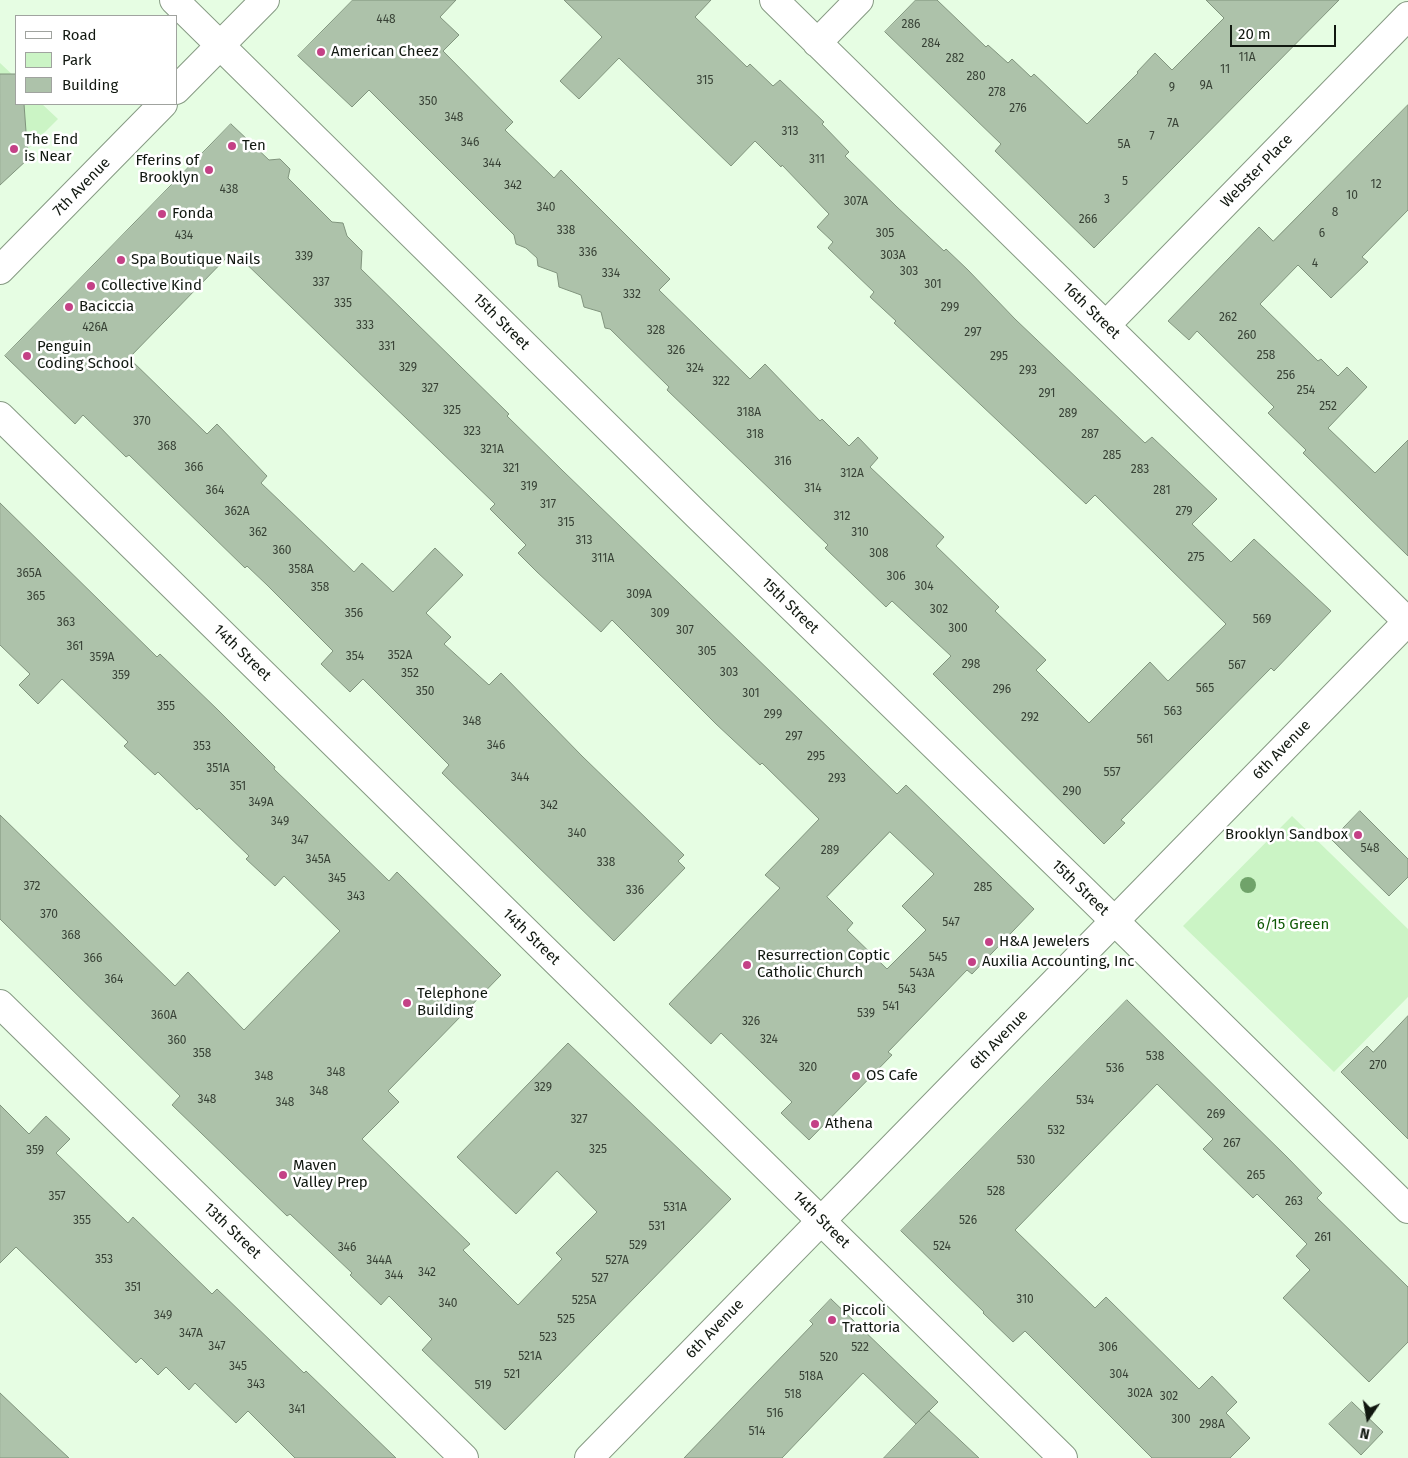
<!DOCTYPE html>
<style>
body{margin:0}
#map{position:relative;width:1408px;height:1458px;overflow:hidden;background:#e6fde3;font-family:"Fira Sans",sans-serif}
canvas{display:block}
.legend{position:absolute;left:15px;top:15px;width:162px;height:90px;box-sizing:border-box;background:#fff;border:1px solid #a0a39f;margin:0;padding:6px 9px;list-style:none;font-size:15px;color:#111810}
.legend li{display:flex;align-items:center;gap:10px;height:25px}
.legend b{width:25px;border:1px solid #a0a39f}
.north{position:absolute;left:1343px;top:1393px;width:50px;height:50px;-webkit-text-stroke:4px #fff;paint-order:stroke;rotate:192deg;font-size:14px;font-weight:700;line-height:20px;text-align:center;color:#111810}
.north::after{content:'';display:block;margin:auto;width:18px;height:22px;background:#111810;clip-path:polygon(50% 0,100% 100%,50% 72%,0 100%)}
.scale{position:absolute;left:1230px;top:25px;width:106px;height:22px;box-sizing:border-box;border:2px solid #111810;border-top:0;padding-left:6px;font-size:15px;line-height:18px;white-space:nowrap;color:#111810;-webkit-text-stroke:4px #fff;paint-order:stroke}
</style>
<div id="map">
<canvas width="1408" height="1458"></canvas>
<ul class="legend">
<li><b style="height:6px;background:#fff"></b>Road</li>
<li><b style="height:14px;background:#cbf4c5"></b>Park</li>
<li><b style="height:14px;background:#adc2aa"></b>Building</li>
</ul>
<div class="north">N</div>
<div class="scale">20 m</div>
</div>
<script>
const ctx = document.querySelector('canvas').getContext('2d');
ctx.lineJoin = 'round';
function fillPath(path, color) {
  ctx.fillStyle = color;
  ctx.fill(path, 'evenodd');
}
function trace(path, color, width, dash) {
  ctx.strokeStyle = color;
  ctx.lineWidth = width;
  ctx.lineCap = dash ? 'butt' : 'round';
  ctx.setLineDash(dash || []);
  ctx.stroke(path);
}
function label(font, color, halo, rows, align = 'center') {
  ctx.font = font + ' "Fira Sans",sans-serif';
  ctx.lineWidth = 5;
  ctx.setLineDash([]);
  ctx.textBaseline = 'middle';
  ctx.strokeStyle = halo;
  ctx.fillStyle = color;
  for (const [text, x, y, turn = 0] of rows) {
    ctx.save();
    ctx.translate(x, y);
    ctx.rotate((+turn || 0) * Math.PI / 180);
    ctx.textAlign = isNaN(turn) ? turn : align;
    if (halo) ctx.strokeText(text, 0, 0);
    ctx.fillText(text, 0, 0);
    ctx.restore();
  }
}
fillPath(new Path2D(`
 M 0,63 L 16,78 L 16,104 L 42,104 L 58,119 L 27,150 L 0,124 Z
 M 1292,816 L 1408,929 L 1408,997 L 1334,1072 L 1183,926 Z`), '#cbf4c5');
const building = new Path2D(`
 M 353,0 L 456,0 L 440,17 L 459,35 L 443,51 L 513,122 L 505,130 L 554,178 L 561,170 L 670,279 L 659,290 L 750,379 L 765,364 L 820,421 L 822,419 L 849,446 L 858,437 L 878,458 L 870,467 L 944,537 L 936,546 L 999,607 L 995,611 L 1046,660 L 1036,670 L 1089,723 L 1150,662 L 1168,681 L 1226,624 L 1095,495 L 1086,504 L 894,323 L 896,321 L 870,297 L 874,292 L 828,248 L 833,242 L 817,227 L 829,214 L 782,165 L 781,167 L 755,141 L 731,166 L 619,58 L 579,99 L 560,81 L 602,37 L 564,0 L 711,0 L 695,17 L 747,67 L 750,64 L 773,86 L 780,80 L 824,122 L 822,124 L 849,152 L 845,156 L 897,207 L 944,251 L 946,249 L 968,270 L 1015,319 L 1145,443 L 1152,437 L 1217,499 L 1192,524 L 1231,562 L 1254,539 L 1331,611 L 1274,671 L 1271,668 L 1121,820 L 1125,823 L 1104,844 L 933,674 L 951,656 L 892,601 L 886,607 L 825,548 L 828,545 L 667,390 L 669,387 L 610,329 L 605,328 L 601,312 L 584,307 L 581,295 L 559,287 L 557,273 L 538,266 L 537,258 L 526,248 L 516,244 L 514,235 L 369,90 L 352,107 L 298,56 Z
 M 916,0 L 937,0 L 986,47 L 988,45 L 1008,63 L 1012,59 L 1031,77 L 1034,74 L 1087,124 L 1138,73 L 1137,72 L 1155,53 L 1172,70 L 1224,18 L 1206,0 L 1339,0 L 1094,248 L 995,151 L 1001,144 L 885,32 Z
 M 0,74 L 16,74 L 16,104 L 24,104 L 28,159 L 0,185 Z
 M 1408,105 L 1408,210 L 1362,257 L 1368,262 L 1331,298 L 1298,265 L 1260,304 L 1318,361 L 1321,359 L 1338,376 L 1347,367 L 1367,387 L 1328,428 L 1375,473 L 1408,440 L 1408,556 L 1303,453 L 1306,450 L 1268,413 L 1274,407 L 1197,331 L 1189,340 L 1168,321 L 1259,227 L 1273,241 Z
 M 231,124 L 269,160 L 280,159 L 290,169 L 288,178 L 332,222 L 343,223 L 347,236 L 362,251 L 361,269 L 509,414 L 507,416 L 563,471 L 897,794 L 906,785 L 1034,909 L 972,974 L 967,970 L 888,1052 L 892,1055 L 809,1140 L 781,1113 L 792,1102 L 721,1033 L 711,1044 L 669,1004 L 780,888 L 765,875 L 819,819 L 762,763 L 760,765 L 716,724 L 612,620 L 601,632 L 537,572 L 518,553 L 526,545 L 490,509 L 495,504 L 233,251 L 129,358 L 207,434 L 217,424 L 267,476 L 261,483 L 354,572 L 362,563 L 393,592 L 435,548 L 463,575 L 426,613 L 451,637 L 444,644 L 489,685 L 501,673 L 582,756 L 684,855 L 678,861 L 685,868 L 614,941 L 442,773 L 449,765 L 363,679 L 350,692 L 321,664 L 333,651 L 267,585 L 247,566 L 245,568 L 129,455 L 126,457 L 83,415 L 75,424 L 5,356 ZM 890,832 L 934,874 L 902,906 L 926,930 L 887,969 L 847,930 L 853,923 L 827,897 Z
 M 0,503 L 157,657 L 160,654 L 218,710 L 275,767 L 274,769 L 389,881 L 397,872 L 501,975 L 388,1091 L 399,1102 L 362,1139 L 470,1244 L 463,1250 L 518,1305 L 562,1259 L 556,1253 L 597,1212 L 557,1171 L 516,1214 L 457,1157 L 568,1043 L 731,1199 L 505,1430 L 422,1350 L 432,1339 L 389,1296 L 381,1305 L 350,1275 L 352,1273 L 290,1214 L 287,1216 L 172,1105 L 180,1096 L 0,919 L 0,815 L 175,986 L 188,972 L 244,1030 L 340,931 L 284,876 L 275,886 L 246,859 L 249,856 L 199,808 L 197,810 L 158,772 L 155,775 L 124,746 L 128,742 L 62,679 L 38,704 L 19,685 L 30,674 L 0,645 Z
 M 1360,811 L 1408,859 L 1408,877 L 1389,896 L 1332,840 Z
 M 1127,1000 L 1287,1157 L 1322,1193 L 1317,1198 L 1408,1287 L 1408,1342 L 1369,1382 L 1283,1298 L 1310,1270 L 1296,1256 L 1307,1244 L 1257,1194 L 1253,1198 L 1203,1149 L 1213,1139 L 1157,1084 L 1015,1230 L 1095,1308 L 1106,1297 L 1199,1389 L 1212,1376 L 1237,1402 L 1226,1413 L 1250,1438 L 1230,1458 L 1152,1458 L 1025,1331 L 1013,1342 L 983,1313 L 984,1312 L 901,1231 Z
 M 1408,1016 L 1408,1139 L 1341,1072 L 1367,1046 L 1373,1052 Z
 M 0,1105 L 29,1134 L 46,1116 L 70,1139 L 56,1153 L 91,1187 L 128,1223 L 133,1217 L 212,1294 L 217,1289 L 304,1373 L 306,1371 L 396,1458 L 295,1458 L 248,1411 L 236,1423 L 195,1383 L 189,1390 L 166,1367 L 158,1375 L 141,1358 L 136,1363 L 16,1247 L 0,1263 Z
 M 831,1299 L 938,1402 L 916,1424 L 863,1373 L 782,1458 L 684,1458 L 813,1324 L 810,1321 Z
 M 0,1393 L 41,1432 L 69,1458 L 0,1458 Z
 M 1352,1402 L 1383,1432 L 1361,1455 L 1329,1424 Z
 M 929,1411 L 979,1458 L 884,1458 Z`);
fillPath(building, '#adc2aa');
trace(building, '#80947d', 1);
const minor = new Path2D(`
 M 174,0 L 697,515 L 1082,889 L 1408,1209
 M 774,0 L 1408,622
 M 817,43 L 859,0
 M 1106,325 L 1408,16
 M 0,416 L 1063,1458
 M 0,1004 L 464,1458`);
const tertiary = new Path2D(`
 M 176,90 L 265,0
 M 0,270 L 163,104
 M 589,1458 L 1408,621`);
trace(minor, '#869a83', 30);
trace(tertiary, '#869a83', 30);
trace(minor, '#fff', 28);
trace(tertiary, '#fff', 28);
ctx.fillStyle = '#70a36a';
for (const [x, y] of [
 [1248,885]
]) {
  ctx.beginPath();
  ctx.arc(x, y, 8, 0, 2 * Math.PI);
  ctx.fill();
}
for (const [x, y, r, color] of [
 [321,52,5,"#c44186"],
 [232,146,5,"#c44186"],
 [14,149,5,"#c44186"],
 [209,170,5,"#c44186"],
 [162,214,5,"#c44186"],
 [121,260,5,"#c44186"],
 [91,286,5,"#c44186"],
 [69,307,5,"#c44186"],
 [27,356,5,"#c44186"],
 [1358,835,5,"#c44186"],
 [989,942,5,"#c44186"],
 [972,962,5,"#c44186"],
 [747,965,5,"#c44186"],
 [407,1003,5,"#c44186"],
 [856,1076,5,"#c44186"],
 [815,1124,5,"#c44186"],
 [283,1175,5,"#c44186"],
 [832,1320,5,"#c44186"]
]) {
  const dot = new Path2D();
  dot.arc(x, y, r, 0, 2 * Math.PI);
  ctx.fillStyle = color;
  ctx.fill(dot);
  trace(dot, '#fff', 2);
}
label('12px', '#384236', null, [
 ["448",386,20],
 ["286",911,25],
 ["284",931,44],
 ["11A",1247,58],
 ["282",955,59],
 ["11",1225,70],
 ["280",976,77],
 ["315",705,81],
 ["9A",1206,86],
 ["9",1172,88],
 ["278",997,93],
 ["350",428,102],
 ["276",1018,109],
 ["348",454,118],
 ["7A",1173,124],
 ["313",790,132],
 ["7",1152,137],
 ["346",470,143],
 ["5A",1124,145],
 ["311",817,160],
 ["344",492,164],
 ["5",1125,182],
 ["12",1376,185],
 ["342",513,186],
 ["438",229,190],
 ["10",1352,196],
 ["3",1107,200],
 ["307A",856,202],
 ["340",546,208],
 ["8",1335,213],
 ["266",1088,220],
 ["338",566,231],
 ["305",885,234],
 ["6",1322,234],
 ["434",184,236],
 ["336",588,253],
 ["303A",893,256],
 ["339",304,257],
 ["4",1315,264],
 ["303",909,272],
 ["334",611,274],
 ["337",321,283],
 ["301",933,285],
 ["332",632,295],
 ["335",343,304],
 ["299",950,308],
 ["262",1228,318],
 ["333",365,326],
 ["426A",95,328],
 ["328",656,331],
 ["297",973,333],
 ["260",1247,336],
 ["331",387,347],
 ["326",676,351],
 ["258",1266,356],
 ["295",999,357],
 ["329",408,368],
 ["324",695,369],
 ["293",1028,371],
 ["256",1286,376],
 ["322",721,382],
 ["327",430,389],
 ["254",1306,391],
 ["291",1047,394],
 ["252",1328,407],
 ["325",452,411],
 ["318A",749,413],
 ["289",1068,414],
 ["370",142,422],
 ["323",472,432],
 ["318",755,435],
 ["287",1090,435],
 ["368",167,447],
 ["321A",492,450],
 ["285",1112,456],
 ["316",783,462],
 ["366",194,468],
 ["321",511,469],
 ["283",1140,470],
 ["312A",852,474],
 ["319",529,487],
 ["314",813,489],
 ["364",215,491],
 ["281",1162,491],
 ["317",548,505],
 ["362A",237,512],
 ["279",1184,512],
 ["312",842,517],
 ["315",566,523],
 ["362",258,533],
 ["310",860,533],
 ["313",584,541],
 ["360",282,551],
 ["308",879,554],
 ["275",1196,558],
 ["311A",603,559],
 ["358A",301,570],
 ["365A",29,574],
 ["306",896,577],
 ["304",924,587],
 ["358",320,588],
 ["309A",639,595],
 ["365",36,597],
 ["302",939,610],
 ["356",354,614],
 ["309",660,614],
 ["569",1262,620],
 ["363",66,623],
 ["300",958,629],
 ["307",685,631],
 ["361",75,647],
 ["305",707,652],
 ["352A",400,656],
 ["354",355,657],
 ["359A",102,658],
 ["298",971,665],
 ["567",1237,666],
 ["303",729,673],
 ["352",410,674],
 ["359",121,676],
 ["565",1205,689],
 ["296",1002,690],
 ["350",425,692],
 ["301",751,694],
 ["355",166,707],
 ["563",1173,712],
 ["299",773,715],
 ["292",1030,718],
 ["348",472,722],
 ["297",794,737],
 ["561",1145,740],
 ["346",496,746],
 ["353",202,747],
 ["295",816,757],
 ["351A",218,769],
 ["557",1112,773],
 ["344",520,778],
 ["293",837,779],
 ["351",238,787],
 ["290",1072,792],
 ["349A",261,803],
 ["342",549,806],
 ["349",280,822],
 ["340",577,834],
 ["347",300,841],
 ["548",1370,849],
 ["289",830,851],
 ["345A",318,860],
 ["338",606,863],
 ["345",337,879],
 ["372",32,887],
 ["285",983,888],
 ["336",635,891],
 ["343",356,897],
 ["370",49,915],
 ["547",951,923],
 ["368",71,936],
 ["545",938,958],
 ["366",93,959],
 ["543A",922,974],
 ["364",114,980],
 ["543",907,990],
 ["541",891,1007],
 ["539",866,1014],
 ["360A",164,1016],
 ["326",751,1022],
 ["324",769,1040],
 ["360",177,1041],
 ["358",202,1054],
 ["538",1155,1057],
 ["270",1378,1066],
 ["320",808,1068],
 ["536",1115,1069],
 ["348",336,1073],
 ["348",264,1077],
 ["329",543,1088],
 ["348",319,1092],
 ["348",207,1100],
 ["534",1085,1101],
 ["348",285,1103],
 ["269",1216,1115],
 ["327",579,1120],
 ["532",1056,1131],
 ["267",1232,1144],
 ["325",598,1150],
 ["359",35,1151],
 ["530",1026,1161],
 ["265",1256,1176],
 ["528",996,1192],
 ["357",57,1197],
 ["263",1294,1202],
 ["531A",675,1208],
 ["355",82,1221],
 ["526",968,1221],
 ["531",657,1227],
 ["261",1323,1238],
 ["529",638,1246],
 ["524",942,1247],
 ["346",347,1248],
 ["353",104,1260],
 ["344A",379,1261],
 ["527A",617,1261],
 ["342",427,1273],
 ["344",394,1276],
 ["527",600,1279],
 ["351",133,1288],
 ["310",1025,1300],
 ["525A",584,1301],
 ["340",448,1304],
 ["349",163,1316],
 ["525",566,1320],
 ["347A",191,1334],
 ["523",548,1338],
 ["347",217,1347],
 ["522",860,1348],
 ["306",1108,1348],
 ["521A",530,1357],
 ["520",829,1358],
 ["345",238,1367],
 ["521",512,1375],
 ["304",1119,1375],
 ["518A",811,1377],
 ["343",256,1385],
 ["519",483,1386],
 ["302A",1140,1394],
 ["518",793,1395],
 ["302",1169,1397],
 ["341",297,1410],
 ["516",775,1414],
 ["300",1181,1420],
 ["298A",1212,1425],
 ["514",757,1432]
]);
label('15px', '#111810', '#fff', [
 ["American Cheez",331,52],
 ["The End",24,140],
 ["is Near",24,157],
 ["Ten",242,146],
 ["Fferins of",199,161,"right"],
 ["Brooklyn",199,178,"right"],
 ["Fonda",172,214],
 ["Spa Boutique Nails",131,260],
 ["Collective Kind",101,286],
 ["Baciccia",79,307],
 ["Penguin",37,347],
 ["Coding School",37,364],
 ["Brooklyn Sandbox",1348,835,"right"],
 ["H&A Jewelers",999,942],
 ["Resurrection Coptic",757,956],
 ["Catholic Church",757,973],
 ["Auxilia Accounting, Inc",982,962],
 ["Telephone",417,994],
 ["Building",417,1011],
 ["OS Cafe",866,1076],
 ["Athena",825,1124],
 ["Maven",293,1166],
 ["Valley Prep",293,1183],
 ["Piccoli",842,1311],
 ["Trattoria",842,1328]
], 'left');
label('15px', '#111810', '#fff', [
 ["Webster Place",1257,171,-46],
 ["7th Avenue",82,187,-46],
 ["16th Street",1091,311,44],
 ["15th Street",501,322,45],
 ["15th Street",790,606,44],
 ["14th Street",242,653,44],
 ["6th Avenue",1282,750,-46],
 ["15th Street",1080,888,44],
 ["14th Street",531,937,44],
 ["6th Avenue",999,1040,-46],
 ["14th Street",821,1220,45],
 ["13th Street",232,1231,44],
 ["6th Avenue",715,1329,-46]
]);
label('15px', '#105a07', '#fff', [
 ["6/15 Green",1293,925]
]);
</script>
